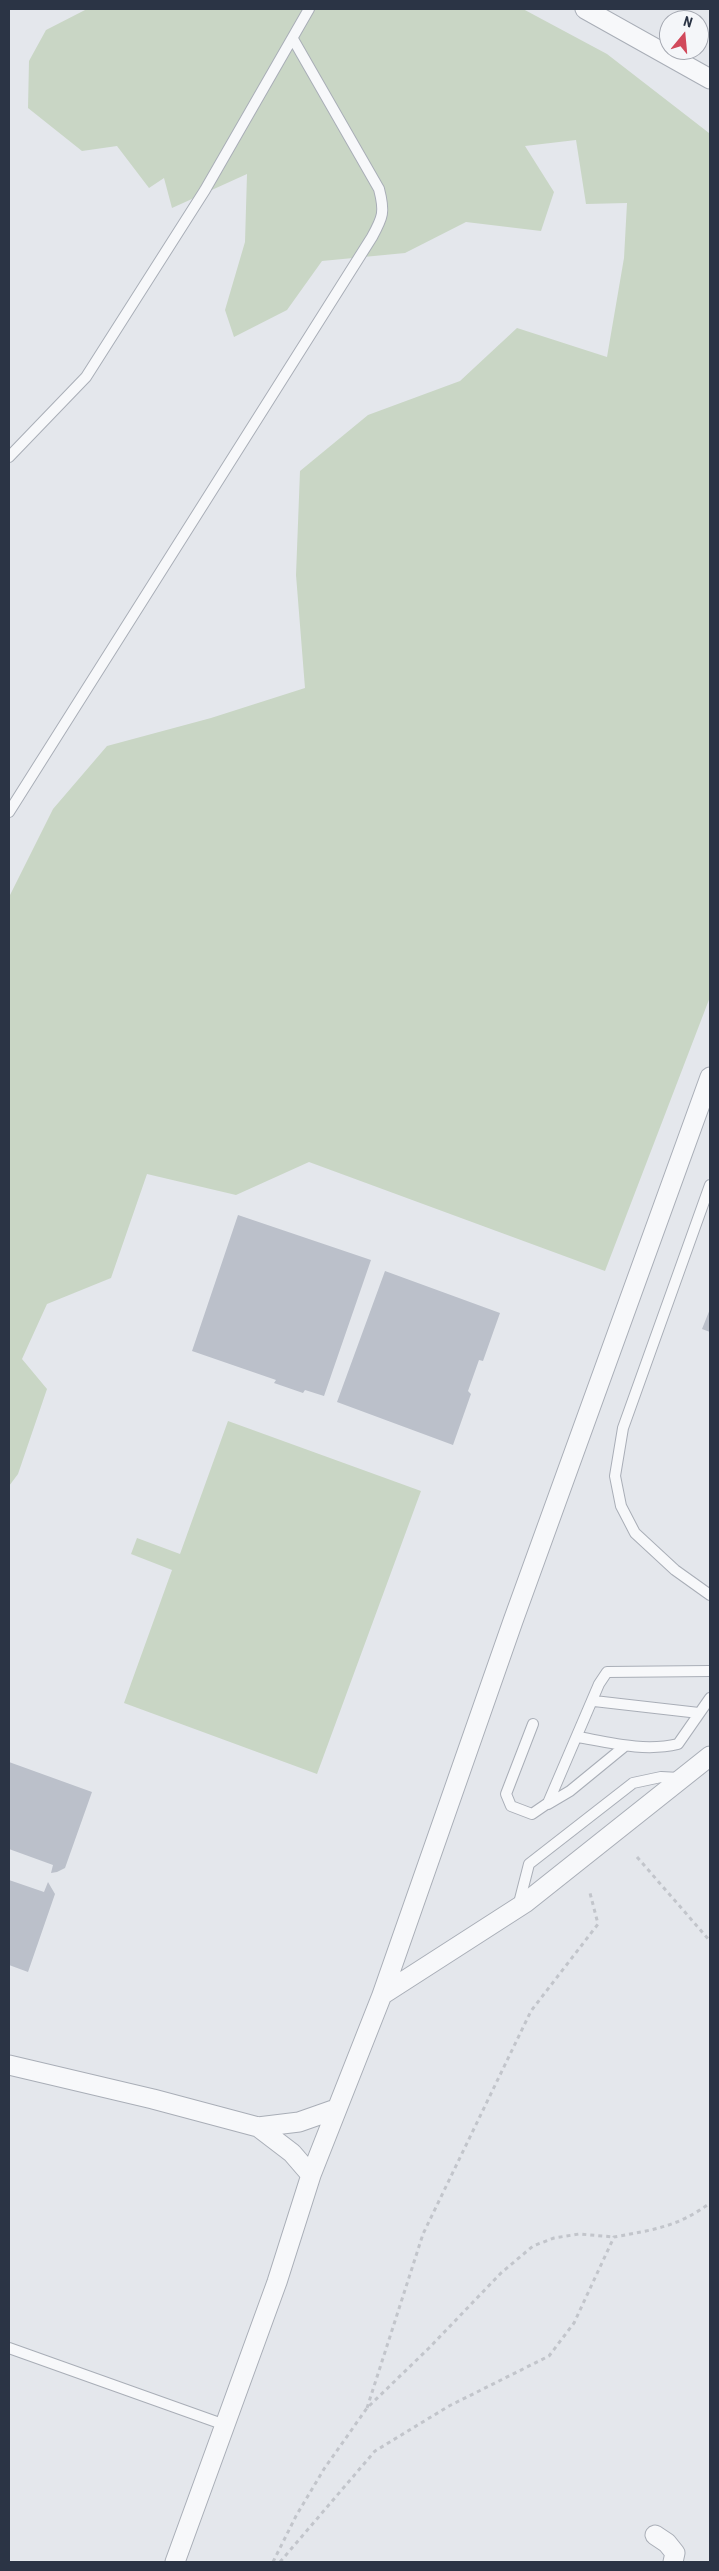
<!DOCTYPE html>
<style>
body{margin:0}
#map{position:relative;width:719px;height:2571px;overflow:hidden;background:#e4e7ec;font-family:"Roboto Condensed",sans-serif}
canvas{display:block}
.frame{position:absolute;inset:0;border:10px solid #2b3445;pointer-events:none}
.north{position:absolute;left:659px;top:10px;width:50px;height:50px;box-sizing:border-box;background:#f4f6f9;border:1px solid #a4a8b1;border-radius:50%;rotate:17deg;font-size:14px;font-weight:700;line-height:20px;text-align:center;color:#2b3445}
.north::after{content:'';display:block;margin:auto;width:18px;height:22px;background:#d1495b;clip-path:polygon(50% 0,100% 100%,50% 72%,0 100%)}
</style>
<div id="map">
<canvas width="719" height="2571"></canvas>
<div class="frame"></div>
<div class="north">N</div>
</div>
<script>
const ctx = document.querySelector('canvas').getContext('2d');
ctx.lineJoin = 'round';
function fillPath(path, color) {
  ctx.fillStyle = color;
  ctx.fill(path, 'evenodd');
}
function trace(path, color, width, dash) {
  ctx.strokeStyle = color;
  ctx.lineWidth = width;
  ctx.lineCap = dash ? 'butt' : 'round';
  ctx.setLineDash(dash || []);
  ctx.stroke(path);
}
fillPath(new Path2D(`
 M 87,9 L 523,9 L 607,54 L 709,133 L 710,997 L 605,1271 L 309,1162 L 236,1195 L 147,1174 L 111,1278 L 47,1304 L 22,1359 L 47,1389 L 18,1474 L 9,1486 L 9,897 L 53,809 L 107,746 L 211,718 L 305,688 L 296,575 L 300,471 L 368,415 L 460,381 L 517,328 L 607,357 L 624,258 L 627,203 L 586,204 L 576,140 L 525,146 L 554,192 L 541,231 L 466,222 L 405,253 L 322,261 L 287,310 L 234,337 L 225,310 L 245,242 L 247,174 L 172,208 L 164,178 L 149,188 L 117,146 L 82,151 L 28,108 L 29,61 L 46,30 Z
 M 228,1421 L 421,1491 L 317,1774 L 124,1703 L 172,1570 L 131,1554 L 137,1538 L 180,1554 Z`), '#c9d6c5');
fillPath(new Path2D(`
 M 238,1215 L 371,1260 L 324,1396 L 305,1390 L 303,1393 L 274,1383 L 276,1380 L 192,1351 Z
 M 385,1271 L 500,1313 L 483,1361 L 479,1360 L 468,1391 L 471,1394 L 453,1445 L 337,1402 Z
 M 710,1309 L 710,1332 L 702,1329 Z
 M 9,1762 L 92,1792 L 65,1868 L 57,1872 L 51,1873 L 53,1865 L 9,1849 Z
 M 9,1880 L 44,1892 L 48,1882 L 55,1894 L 28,1972 L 9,1965 Z`), '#bbc0ca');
const service = new Path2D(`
 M 9,457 L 86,377 L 205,190 L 309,9
 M 9,812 L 372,237 C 383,217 385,212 379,189 L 293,39
 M 710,1185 L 623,1428 L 615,1476 L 621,1506 L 635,1533 L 675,1570 L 710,1595
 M 594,1701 L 699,1713
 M 533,1724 L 506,1794 L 511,1806 L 532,1814 L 548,1803 L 599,1684 L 607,1672 L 710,1671
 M 578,1737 C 611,1743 645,1752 678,1744 L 710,1698
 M 548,1804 L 570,1791 L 625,1746
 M 518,1907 L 529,1864 L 633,1783 L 661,1777 L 680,1778
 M 9,2348 L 225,2425`);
const minor = new Path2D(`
 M 585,9 L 710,79
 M 382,1995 L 513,1621 L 710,1077
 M 9,2065 L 153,2099 L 258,2127 L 299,2122 L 336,2109
 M 258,2127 L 292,2153 L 311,2175
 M 655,2535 L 667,2543 L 675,2553 L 673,2562
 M 175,2562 L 277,2282 L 311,2175 L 382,1995 L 525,1903 L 710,1756`);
trace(service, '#a9aeb7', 12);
trace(minor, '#a9aeb7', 21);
trace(new Path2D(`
 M 637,1857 L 710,1941
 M 367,2408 L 423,2234 L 531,2011 L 598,1924 L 590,1893
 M 273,2562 L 296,2516 L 324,2469 L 367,2408 L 429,2348 L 501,2273 L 533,2246 L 554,2238 L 579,2234 L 614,2237
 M 280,2562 L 375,2451 L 449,2406 L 549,2356 L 574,2323 L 614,2237 C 652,2230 678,2227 710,2203`), '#c2c5cb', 3, [4, 4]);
trace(service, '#f7f8fa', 10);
trace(minor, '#f7f8fa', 19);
</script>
